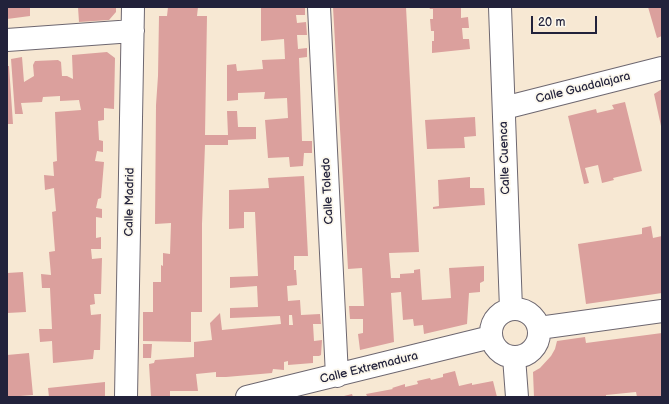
<!DOCTYPE html>
<style>
body{margin:0}
#map{position:relative;width:669px;height:404px;overflow:hidden;background:#f7e8d3;font-family:"Balsamiq Sans",sans-serif}
canvas{display:block}
.frame{position:absolute;inset:0;border:8px solid #22223b;pointer-events:none}
.scale{position:absolute;left:531px;top:16px;width:66px;height:18px;box-sizing:border-box;border:2px solid #22223b;border-top:0;padding-left:5px;font-size:12px;line-height:14px;white-space:nowrap;color:#22223b;-webkit-text-stroke:3px #fbf7ec;paint-order:stroke}
</style>
<div id="map">
<canvas width="669" height="404"></canvas>
<div class="frame"></div>
<div class="scale">20 m</div>
</div>
<script>
const ctx = document.querySelector('canvas').getContext('2d');
ctx.lineJoin = 'round';
function fillPath(path, color) {
  ctx.fillStyle = color;
  ctx.fill(path, 'evenodd');
}
function trace(path, color, width, dash) {
  ctx.strokeStyle = color;
  ctx.lineWidth = width;
  ctx.lineCap = dash ? 'butt' : 'round';
  ctx.setLineDash(dash || []);
  ctx.stroke(path);
}
function label(font, color, halo, rows, align = 'center') {
  ctx.font = font + ' "Balsamiq Sans",sans-serif';
  ctx.lineWidth = 3.5;
  ctx.setLineDash([]);
  ctx.textBaseline = 'middle';
  ctx.strokeStyle = halo;
  ctx.fillStyle = color;
  for (const [text, x, y, turn = 0] of rows) {
    ctx.save();
    ctx.translate(x, y);
    ctx.rotate((+turn || 0) * Math.PI / 180);
    ctx.textAlign = isNaN(turn) ? turn : align;
    if (halo) ctx.strokeText(text, 0, 0);
    ctx.fillText(text, 0, 0);
    ctx.restore();
  }
}
fillPath(new Path2D(`
 M 7,7 L 30,7 L 30,16 L 7,19 Z
 M 78,7 L 116,7 L 116,12 L 109,20 L 79,22 Z
 M 168,7 L 198,7 L 197,16 L 207,16 L 205,135 L 228,135 L 227,111 L 237,111 L 238,127 L 256,127 L 256,139 L 228,140 L 228,145 L 205,145 L 202,224 L 202,312 L 191,312 L 191,342 L 143,341 L 143,312 L 153,312 L 153,282 L 161,282 L 161,265 L 163,266 L 163,253 L 170,254 L 171,223 L 155,224 L 156,105 L 158,76 L 159,16 L 167,16 Z
 M 261,7 L 305,7 L 305,15 L 296,15 L 297,23 L 306,22 L 307,35 L 297,35 L 298,49 L 307,48 L 307,57 L 299,58 L 302,141 L 312,141 L 312,153 L 304,153 L 303,166 L 290,167 L 289,157 L 268,158 L 265,120 L 288,118 L 287,98 L 264,99 L 265,92 L 238,93 L 238,100 L 227,101 L 227,65 L 236,64 L 237,71 L 263,69 L 262,60 L 285,59 L 284,39 L 261,41 Z
 M 333,7 L 406,7 L 419,252 L 389,253 L 391,278 L 400,278 L 400,274 L 414,273 L 414,270 L 420,269 L 422,300 L 451,298 L 449,268 L 484,266 L 484,281 L 480,283 L 480,292 L 469,293 L 467,324 L 424,334 L 423,325 L 414,326 L 413,319 L 403,320 L 401,292 L 391,293 L 394,342 L 360,350 L 358,334 L 363,333 L 363,319 L 350,319 L 349,306 L 364,306 L 362,268 L 348,269 Z
 M 429,7 L 461,7 L 461,18 L 468,17 L 469,28 L 462,28 L 463,39 L 469,39 L 470,49 L 432,53 L 432,41 L 434,41 L 434,31 L 431,31 L 430,19 L 433,19 L 433,9 L 430,9 Z
 M 648,7 L 662,7 L 662,36 L 657,38 Z
 M 107,52 L 115,58 L 114,109 L 104,108 L 104,120 L 98,121 L 99,140 L 103,141 L 103,152 L 97,151 L 95,161 L 104,162 L 101,198 L 98,199 L 96,208 L 102,209 L 102,218 L 96,217 L 96,238 L 101,237 L 101,249 L 91,249 L 92,259 L 102,258 L 101,294 L 94,294 L 95,304 L 90,305 L 91,315 L 101,314 L 100,350 L 94,350 L 93,359 L 53,363 L 52,341 L 40,342 L 39,329 L 52,329 L 50,288 L 42,288 L 41,274 L 51,275 L 49,252 L 55,251 L 52,212 L 56,211 L 54,188 L 45,190 L 44,175 L 54,176 L 53,162 L 57,161 L 55,112 L 81,110 L 79,100 L 60,101 L 60,96 L 43,97 L 42,102 L 21,103 L 23,114 L 15,114 L 11,59 L 22,57 L 24,82 L 34,76 L 33,65 L 35,61 L 58,60 L 61,62 L 62,76 L 67,76 L 73,79 L 72,55 Z
 M 7,66 L 9,66 L 13,124 L 7,124 Z
 M 662,89 L 662,126 L 661,126 L 654,94 Z
 M 625,102 L 642,171 L 613,178 L 614,180 L 602,183 L 598,165 L 585,168 L 589,183 L 584,184 L 568,116 L 596,109 L 597,113 L 614,109 L 612,105 Z
 M 475,117 L 476,136 L 464,137 L 465,148 L 427,149 L 425,120 Z
 M 304,176 L 308,256 L 294,256 L 294,270 L 296,270 L 297,285 L 287,286 L 288,301 L 300,300 L 301,315 L 320,314 L 321,324 L 313,324 L 314,341 L 322,340 L 321,355 L 319,356 L 313,356 L 313,363 L 288,365 L 288,361 L 284,362 L 284,370 L 273,369 L 272,373 L 226,377 L 216,377 L 216,372 L 196,374 L 198,391 L 170,391 L 170,397 L 151,397 L 149,364 L 154,363 L 155,360 L 194,357 L 194,342 L 212,340 L 210,323 L 220,313 L 222,330 L 281,324 L 280,316 L 230,318 L 230,308 L 258,307 L 257,286 L 230,288 L 230,277 L 258,276 L 255,212 L 244,212 L 244,228 L 229,229 L 229,190 L 269,188 L 268,178 ZM 289,315 L 292,315 L 293,325 L 289,325 Z
 M 470,177 L 470,188 L 484,188 L 485,205 L 433,209 L 433,207 L 439,206 L 438,180 Z
 M 651,226 L 653,238 L 662,236 L 662,293 L 586,304 L 578,244 L 642,234 L 642,228 Z
 M 23,272 L 26,312 L 7,313 L 7,273 Z
 M 662,333 L 662,397 L 637,397 L 636,392 L 606,395 L 606,397 L 534,397 L 533,372 L 540,368 L 551,356 L 555,349 L 557,341 L 585,337 L 586,343 Z
 M 143,344 L 152,344 L 151,358 L 143,358 Z
 M 29,353 L 33,395 L 7,397 L 7,355 Z
 M 455,371 L 459,386 L 472,383 L 472,385 L 493,381 L 497,397 L 363,397 L 367,396 L 366,394 L 393,389 L 392,388 L 405,384 L 405,387 L 418,384 L 417,381 L 430,378 L 431,380 L 443,377 L 443,374 Z
 M 105,382 L 105,397 L 49,397 L 48,388 Z
 M 352,394 L 353,397 L 344,397 L 344,396 Z`), '#dba09d');
const street = new Path2D(`
 M 319,7 L 337,376
 M 500,7 L 511,309
 M 7,40 L 133,31
 M 504,108 L 662,68
 M491 333a24 24 0 1 1 48 0a24 24 0 1 1-48 0Z
 M 539,328 L 662,311
 M 514,357 L 517,397
 M 126,397 L 133,7
 M 247,397 L 491,337`);
trace(street, '#6d6770', 24);
trace(street, '#fff', 22);
label('12px', '#22223b', '#fbf7ec', [
 ["Calle Guadalajara",583,88,-14],
 ["Calle Cuenca",505,158,-92],
 ["Calle Toledo",328,191,-93],
 ["Calle Madrid",130,202,-89],
 ["Calle Extremadura",369,368,-14]
]);
</script>
